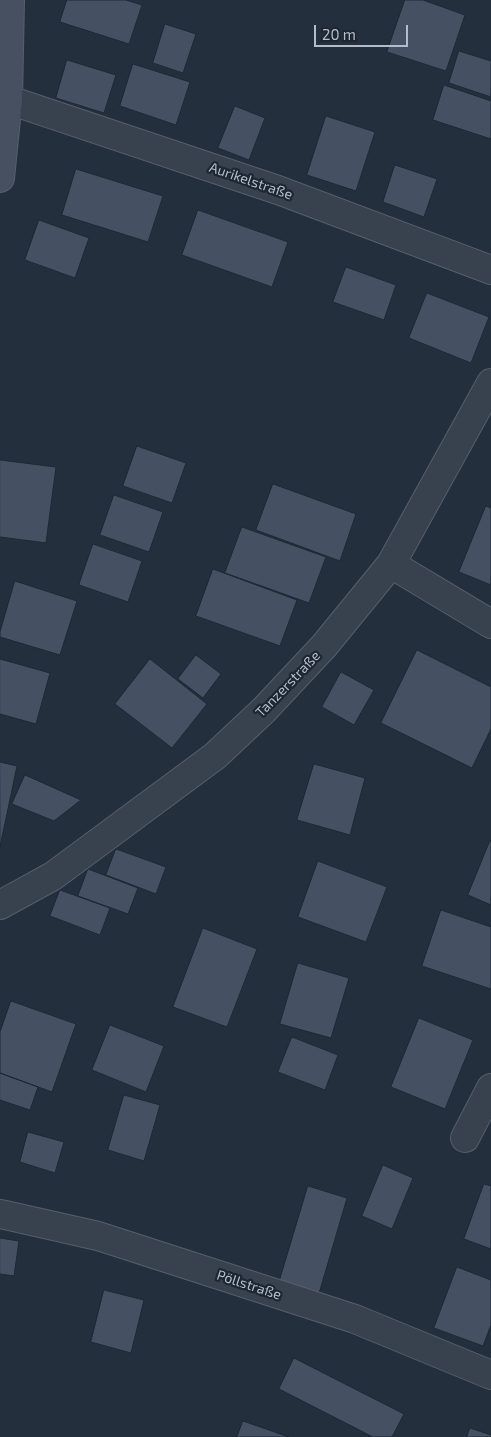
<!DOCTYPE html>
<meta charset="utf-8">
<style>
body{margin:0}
#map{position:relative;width:491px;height:1437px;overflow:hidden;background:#242f3e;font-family:"Exo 2",sans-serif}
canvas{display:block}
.scale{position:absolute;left:314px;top:25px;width:94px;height:22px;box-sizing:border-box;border:2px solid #b4bcc9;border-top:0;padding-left:6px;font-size:15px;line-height:18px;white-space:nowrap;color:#b4bcc9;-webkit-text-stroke:4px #1d2633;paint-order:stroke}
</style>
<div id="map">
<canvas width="491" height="1437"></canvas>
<div class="scale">20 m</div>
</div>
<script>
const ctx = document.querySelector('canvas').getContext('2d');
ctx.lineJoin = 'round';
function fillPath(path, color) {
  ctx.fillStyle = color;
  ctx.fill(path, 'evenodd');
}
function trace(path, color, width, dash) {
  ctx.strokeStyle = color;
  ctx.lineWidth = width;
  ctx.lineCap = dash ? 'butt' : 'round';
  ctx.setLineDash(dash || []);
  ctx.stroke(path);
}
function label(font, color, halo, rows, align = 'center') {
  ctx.font = font + ' "Exo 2",sans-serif';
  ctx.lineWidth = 4.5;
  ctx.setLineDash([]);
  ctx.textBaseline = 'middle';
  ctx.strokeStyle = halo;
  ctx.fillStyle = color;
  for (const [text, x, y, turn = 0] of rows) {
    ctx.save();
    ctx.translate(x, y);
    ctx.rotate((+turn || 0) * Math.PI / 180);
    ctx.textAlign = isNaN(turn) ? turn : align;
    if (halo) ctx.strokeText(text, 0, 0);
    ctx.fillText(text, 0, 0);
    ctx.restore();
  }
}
const building = new Path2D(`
 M 67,0 L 126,0 L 142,5 L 129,44 L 60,22 Z
 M 405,0 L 423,0 L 465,15 L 446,71 L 387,52 Z
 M 165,24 L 196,34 L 183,73 L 153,63 Z
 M 459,51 L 491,61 L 491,97 L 449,83 Z
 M 67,60 L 116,75 L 104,113 L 56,98 Z
 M 133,64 L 190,82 L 176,125 L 120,106 Z
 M 444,85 L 491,101 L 491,139 L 433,120 Z
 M 235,106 L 265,118 L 249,160 L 218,148 Z
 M 326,116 L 375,132 L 356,191 L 307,175 Z
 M 395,165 L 437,179 L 424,217 L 383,202 Z
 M 76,169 L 163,196 L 148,242 L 62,215 Z
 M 198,210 L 288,242 L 272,287 L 182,255 Z
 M 39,220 L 89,238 L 75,278 L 25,260 Z
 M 346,267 L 396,285 L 384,320 L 333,302 Z
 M 427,293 L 489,317 L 471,363 L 409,338 Z
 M 137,446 L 186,463 L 172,503 L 123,486 Z
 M 0,460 L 56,467 L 46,543 L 0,537 Z
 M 273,484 L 356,514 L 340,561 L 256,530 Z
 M 114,495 L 163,512 L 149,552 L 100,535 Z
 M 486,506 L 491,508 L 491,585 L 459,572 Z
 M 242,527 L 326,557 L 309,603 L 225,573 Z
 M 93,544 L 142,561 L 128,602 L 79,585 Z
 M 213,569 L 297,600 L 280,646 L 196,616 Z
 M 15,581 L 77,601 L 60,655 L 0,637 L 0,632 Z
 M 417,650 L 491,687 L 491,729 L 472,768 L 381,723 Z
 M 196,655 L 221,674 L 203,698 L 178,679 Z
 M 0,659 L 50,673 L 36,724 L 0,714 Z
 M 150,659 L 207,704 L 172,748 L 115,704 Z
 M 341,672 L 374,690 L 354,725 L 322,707 Z
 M 0,762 L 17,766 L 0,847 Z
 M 314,764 L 365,778 L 350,835 L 297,820 Z
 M 25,775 L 81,800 L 54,821 L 12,804 Z
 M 490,841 L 491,841 L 491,905 L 468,895 Z
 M 116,849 L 166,867 L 156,894 L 106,875 Z
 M 318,861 L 387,887 L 366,942 L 298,917 Z
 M 88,869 L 138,888 L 128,914 L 78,896 Z
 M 60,890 L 110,908 L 100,935 L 50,916 Z
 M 441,910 L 491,927 L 491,989 L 422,966 Z
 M 203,928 L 257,949 L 227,1027 L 173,1007 Z
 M 298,963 L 349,978 L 331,1038 L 280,1024 Z
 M 11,1001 L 76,1024 L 52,1092 L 0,1073 L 0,1032 Z
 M 419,1018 L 473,1040 L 445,1109 L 391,1087 Z
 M 110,1025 L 164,1046 L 146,1092 L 92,1070 Z
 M 292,1037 L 338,1055 L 325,1090 L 278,1072 Z
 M 0,1073 L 38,1087 L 30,1110 L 0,1100 Z
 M 124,1095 L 160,1105 L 144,1161 L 108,1150 Z
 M 28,1132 L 64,1142 L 55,1173 L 20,1162 Z
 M 383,1165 L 413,1178 L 392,1229 L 362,1216 Z
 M 484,1184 L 491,1186 L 491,1249 L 464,1239 Z
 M 308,1186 L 347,1198 L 318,1297 L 278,1286 Z
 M 0,1238 L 19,1241 L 14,1276 L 0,1274 Z
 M 457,1267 L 491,1280 L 491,1325 L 483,1346 L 434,1328 Z
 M 104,1290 L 144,1300 L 131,1353 L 91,1342 Z
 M 294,1358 L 404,1414 L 392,1437 L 373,1437 L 279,1389 Z
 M 243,1421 L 289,1437 L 237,1437 Z
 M 470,1428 L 491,1435 L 491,1437 L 467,1437 Z`);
fillPath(building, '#455162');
trace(building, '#1f2835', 1);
const street = new Path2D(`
 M 0,97 L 278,190 L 491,270
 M 391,564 L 491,624
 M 0,905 L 53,876 L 215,756 L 264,710 L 324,646 L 391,564 L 491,383
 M 465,1138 L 491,1088
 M 0,1214 L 98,1236 L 355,1319 L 491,1375`);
const secondary = new Path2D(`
 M 0,178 L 8,99 L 10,0`);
trace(street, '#565f6c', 30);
trace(secondary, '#565f6c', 30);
trace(street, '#38414e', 28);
trace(secondary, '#465061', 28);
label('14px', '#b4bcc9', '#1d2633', [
 ["Aurikelstraße",251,181,19],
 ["Tanzerstraße",288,684,-46],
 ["Pöllstraße",249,1285,18]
]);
</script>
